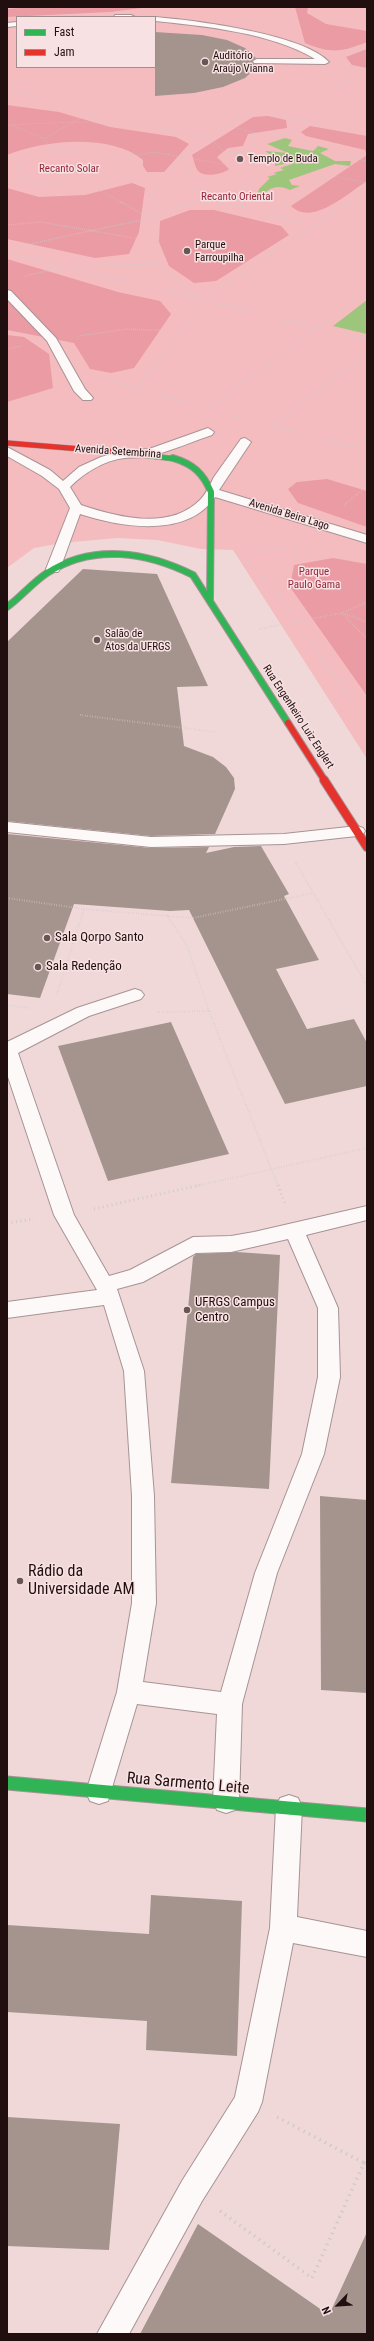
<!DOCTYPE html>
<meta charset="utf-8">
<style>
body{margin:0}
#map{position:relative;width:374px;height:2341px;overflow:hidden;background:#f0d8d9;font-family:"Roboto Condensed",sans-serif}
canvas{display:block}
.frame{position:absolute;inset:0;border:8px solid #210f10;pointer-events:none}
.legend{position:absolute;left:16px;top:16px;width:140px;height:52px;box-sizing:border-box;background:#f8e1e2;border:1px solid #a28d8e;margin:0;padding:5px 7px;list-style:none;font-size:12px;color:#210f10}
.legend li{display:flex;align-items:center;gap:8px;height:20px}
.legend b{width:20px;border:1px solid #a28d8e}
.north{position:absolute;left:318px;top:2285px;width:40px;height:40px;-webkit-text-stroke:3px #f8e1e2;paint-order:stroke;rotate:245deg;font-size:11px;font-weight:700;line-height:16px;text-align:center;color:#210f10}
.north::after{content:'';display:block;margin:auto;width:14px;height:18px;background:#210f10;clip-path:polygon(50% 0,100% 100%,50% 72%,0 100%)}
</style>
<div id="map">
<canvas width="374" height="2341"></canvas>
<div class="frame"></div>
<ul class="legend">
<li><b style="height:5px;background:#30b455"></b>Fast</li>
<li><b style="height:5px;background:#e5322d"></b>Jam</li>
</ul>
<div class="north">N</div>
</div>
<script>
const ctx = document.querySelector('canvas').getContext('2d');
ctx.lineJoin = 'round';
function fillPath(path, color) {
  ctx.fillStyle = color;
  ctx.fill(path, 'evenodd');
}
function trace(path, color, width, dash) {
  ctx.strokeStyle = color;
  ctx.lineWidth = width;
  ctx.lineCap = dash ? 'butt' : 'round';
  ctx.setLineDash(dash || []);
  ctx.stroke(path);
}
function label(font, color, halo, rows, align = 'center') {
  ctx.font = font + ' "Roboto Condensed",sans-serif';
  ctx.lineWidth = 3;
  ctx.setLineDash([]);
  ctx.textBaseline = 'middle';
  ctx.strokeStyle = halo;
  ctx.fillStyle = color;
  for (const [text, x, y, turn = 0] of rows) {
    ctx.save();
    ctx.translate(x, y);
    ctx.rotate((+turn || 0) * Math.PI / 180);
    ctx.textAlign = isNaN(turn) ? turn : align;
    if (halo) ctx.strokeText(text, 0, 0);
    ctx.fillText(text, 0, 0);
    ctx.restore();
  }
}
fillPath(new Path2D(`
 M 7,7 L 367,7 L 367,759 L 233,550 L 201,549 L 157,540 L 117,538 L 62,543 L 34,548 L 7,568 ZM 17,17 L 155,17 L 155,67 L 17,67 Z`), '#f5bcc0');
fillPath(new Path2D(`
 M 33,7 L 150,7 L 110,12 L 7,17 L 7,9 Z
 M 295,7 L 308,7 L 307,13 L 326,24 L 367,31 L 367,42 C 342,52 331,54 305,43 Z
 M 367,49 L 367,68 L 352,65 L 346,57 Z
 M 7,105 L 59,112 L 110,127 L 176,137 L 189,144 L 164,172 L 147,172 L 143,166 L 143,160 C 111,133 43,140 7,155 Z
 M 268,116 L 286,120 L 287,128 L 248,134 L 243,146 L 228,148 L 217,157 L 229,169 C 223,174 205,178 198,171 C 195,167 194,160 192,155 L 253,117 Z
 M 310,126 L 367,136 L 367,155 L 365,150 L 306,136 L 301,132 Z
 M 367,155 L 367,181 C 348,193 312,227 291,206 Z
 M 132,183 L 145,188 L 139,232 L 129,254 L 95,258 L 7,239 L 7,188 L 39,197 L 85,195 Z
 M 190,210 L 214,210 L 281,226 L 289,235 L 216,281 L 194,283 L 169,266 L 159,242 L 160,221 Z
 M 7,259 L 118,292 L 160,301 L 171,314 L 134,368 L 111,373 L 90,369 L 74,343 L 7,330 Z
 M 7,335 L 24,337 L 49,354 L 53,388 L 7,402 Z
 M 327,479 L 367,491 L 367,527 L 298,503 L 288,489 L 297,482 Z
 M 333,558 L 367,564 L 367,696 L 290,587 L 294,565 Z`), '#ea9ba3');
fillPath(new Path2D(`
 M 285,138 L 292,140 L 288,146 L 313,151 L 318,146 L 329,149 L 320,153 L 335,161 L 351,161 L 350,166 L 335,164 L 289,180 L 292,185 L 300,186 L 290,190 C 276,183 267,189 258,200 L 256,199 L 259,189 L 270,178 L 267,177 L 277,174 L 273,173 L 284,170 L 280,168 L 295,163 L 294,162 L 275,166 L 275,158 L 265,151 L 288,153 L 267,144 Z
 M 367,300 L 367,334 L 333,326 Z`), '#9ec57c');
fillPath(new Path2D(`
 M 155,32 L 202,35 L 227,40 L 245,48 L 256,58 L 252,61 L 253,64 L 259,65 L 245,78 L 223,87 L 194,93 L 155,96 Z
 M 83,569 L 157,574 L 208,686 L 177,687 L 184,746 L 213,757 L 226,767 L 234,778 L 235,789 L 215,834 L 151,836 L 7,821 L 7,642 Z
 M 7,834 L 151,848 L 209,847 L 206,853 L 234,847 L 261,846 L 289,894 L 284,896 L 319,960 L 276,969 L 307,1029 L 354,1019 L 367,1043 L 367,1086 L 285,1104 L 189,910 L 170,911 L 74,904 L 40,998 L 7,994 Z
 M 171,1022 L 229,1154 L 108,1181 L 58,1046 Z
 M 237,1252 L 280,1255 L 269,1489 L 171,1483 L 193,1257 L 196,1254 Z
 M 320,1496 L 367,1500 L 367,1693 L 321,1690 Z
 M 151,1895 L 242,1901 L 237,2056 L 146,2050 L 147,2021 L 7,2012 L 7,1925 L 149,1934 Z
 M 7,2117 L 120,2124 L 109,2250 L 7,2246 Z
 M 198,2224 L 329,2315 L 367,2232 L 367,2334 L 140,2334 Z`), '#a4948d');
const lane = new Path2D(`
 M 115,15 L 131,15 L 135,17 L 114,17 Z
 M 154,17 L 155,17 C 193,20 304,34 329,62 L 325,64 L 254,63 L 253,61 L 257,59 L 315,59 C 272,33 205,26 155,21 Z
 M 17,22 L 17,26 L 7,27 L 7,23 Z
 M 7,290 L 11,291 L 56,338 L 85,389 L 93,398 L 91,400 L 83,400 L 74,391 L 47,341 L 7,299 Z
 M 208,428 L 214,432 L 212,435 C 193,441 174,450 154,455 C 144,458 134,457 124,458 C 103,461 84,473 70,487 L 81,505 C 117,517 169,531 200,500 C 206,494 210,485 214,477 C 223,464 232,452 241,439 L 245,438 L 251,442 L 219,490 L 367,535 L 367,543 L 215,497 C 187,539 120,527 80,514 L 60,569 L 58,572 L 48,572 L 46,569 L 70,508 L 59,489 L 42,476 L 7,456 L 7,447 L 50,470 L 63,481 L 79,467 L 101,457 L 122,451 L 149,449 Z
 M 7,822 L 151,837 L 284,834 L 357,826 L 363,828 L 365,831 L 363,834 L 357,836 L 284,844 L 151,847 L 7,832 Z
 M 135,989 L 141,991 L 144,995 L 141,999 L 89,1016 L 18,1053 L 74,1215 L 109,1276 L 130,1270 L 193,1237 L 231,1236 L 254,1232 L 367,1206 L 367,1220 L 306,1235 L 338,1308 L 340,1377 L 324,1454 L 277,1573 L 242,1704 L 239,1801 L 235,1810 L 226,1813 L 217,1810 L 213,1801 L 217,1714 L 137,1704 L 108,1801 L 99,1804 L 90,1801 L 86,1792 L 117,1692 L 132,1603 L 132,1496 L 124,1371 L 104,1305 L 7,1318 L 7,1302 L 97,1290 L 54,1215 L 7,1074 L 7,1042 L 77,1008 ZM 288,1239 L 318,1308 L 318,1377 L 302,1454 L 255,1573 L 221,1692 L 143,1682 L 156,1603 L 154,1496 L 144,1371 L 117,1289 L 143,1282 L 196,1253 L 231,1252 Z
 M 289,1795 L 298,1798 L 302,1807 L 297,1917 L 367,1931 L 367,1957 L 293,1943 L 262,2102 L 258,2112 L 202,2201 L 129,2334 L 97,2334 L 182,2181 L 235,2097 L 270,1928 L 276,1807 L 280,1798 Z`);
const fastFar2 = new Path2D(`
 M 118,452 L 176,459`);
const fastFar1 = new Path2D(`
 M 173,458 C 193,464 203,473 211,492 L 210,599
 M 7,607 C 21,597 32,583 47,573 C 93,543 147,552 193,575 L 288,723`);
const fast = new Path2D(`
 M 7,1783 L 367,1815`);
const jamFar2 = new Path2D(`
 M 7,443 L 118,452`);
const jamFar1 = new Path2D(`
 M 288,723 L 325,781`);
const jam = new Path2D(`
 M 324,780 L 367,847`);
trace(lane, '#a79394', 2);
trace(fastFar2, '#a79394', 6);
trace(fastFar1, '#a79394', 8);
trace(fast, '#a79394', 15);
trace(jamFar2, '#a79394', 6);
trace(jamFar1, '#a79394', 8);
trace(jam, '#a79394', 10);
trace(new Path2D(`
 M 285,7 L 288,18
 M 347,54 L 367,46
 M 7,57 L 17,57
 M 348,68 L 367,72
 M 7,89 L 43,99 L 109,106 L 255,110 L 367,133
 M 306,121 L 286,135 L 306,140 L 304,147 L 367,161
 M 7,125 L 73,122 L 144,125 L 210,138 L 225,153
 M 11,125 L 44,139
 M 328,125 L 311,109 L 319,93 L 349,82 L 367,81
 M 229,126 L 255,133 L 286,135
 M 54,151 L 81,151 L 113,160 L 116,174 C 80,189 58,188 20,178 L 18,163 Z
 M 54,151 L 44,139 L 73,122 L 109,106
 M 113,160 L 154,152 L 228,165
 M 242,167 L 228,165 L 225,153 L 251,152
 M 329,175 L 367,183
 M 7,181 L 20,178
 M 91,186 L 123,203
 M 203,199 L 224,203
 M 152,203 L 153,191 L 181,156
 M 191,203 L 203,199 L 182,156 L 291,85
 M 242,203 L 239,192 L 251,180 L 251,177 L 242,167 L 255,164 L 251,152 L 255,133
 M 286,203 L 343,165 L 339,155
 M 350,203 L 367,192`), '#d1cacb', 1, [0.5, 1.5]);
trace(new Path2D(`
 M 121,202 L 150,218
 M 194,202 L 150,218 L 151,241 L 157,264 L 201,299 L 367,340
 M 219,202 L 243,207
 M 242,202 L 243,207 L 315,227
 M 270,214 L 288,202
 M 150,218 L 152,202
 M 7,225 L 41,222 L 151,241
 M 7,249 L 150,218
 M 7,253 L 199,298
 M 70,266 L 157,264
 M 25,276 L 63,267
 M 78,336 L 127,329 L 306,336
 M 7,349 L 22,346
 M 105,379 L 202,407
 M 136,389 L 182,331 L 201,299 L 351,202
 M 209,408 L 367,291
 M 7,412 L 53,412 L 60,406
 M 225,413 L 239,417
 M 261,423 L 367,451
 M 274,426 L 367,353
 M 352,447 L 367,440`), '#d1cacb', 1.5, [0.5, 1.5]);
trace(new Path2D(`
 M 362,475 L 367,475
 M 344,505 L 367,486
 M 239,550 L 308,548
 M 239,556 L 274,589 L 367,721
 M 367,602 L 342,613 L 367,639
 M 259,629 L 342,613 L 367,622
 M 80,715 L 216,732
 M 296,863 L 367,986
 M 7,898 L 84,909 L 193,918 L 313,893
 M 167,915 L 187,946 L 209,1011
 M 57,994 L 84,909
 M 7,1005 L 28,1008
 M 157,1012 L 209,1011 L 278,1186
 M 196,1186 L 367,1148`), '#d1cacb', 2, [0.5, 2]);
trace(new Path2D(`
 M 278,1185 L 285,1204
 M 94,1209 L 200,1185
 M 7,1223 L 34,1219`), '#d1cacb', 3, [1, 3.5]);
trace(new Path2D(`
 M 277,2117 L 364,2163
 M 220,2211 L 312,2278 L 364,2163 L 367,2165`), '#d1cacb', 3.5, [1.5, 4.5]);
fillPath(lane, '#fdf9f9');
trace(fastFar2, '#30b455', 5);
trace(fastFar1, '#30b455', 6);
trace(fast, '#30b455', 13);
trace(jamFar2, '#e5322d', 5);
trace(jamFar1, '#e5322d', 6);
trace(jam, '#e5322d', 8);
for (const [x, y, r, color] of [
 [205,62,4,"#695556"],
 [240,159,4,"#695556"],
 [187,251,4,"#695556"],
 [97,640,4,"#695556"],
 [47,938,4,"#695556"],
 [38,967,4,"#695556"],
 [187,1310,4,"#695556"],
 [20,1581,4,"#695556"]
]) {
  const dot = new Path2D();
  dot.arc(x, y, r, 0, 2 * Math.PI);
  ctx.fillStyle = color;
  ctx.fill(dot);
  trace(dot, '#f8e1e2', 1.5);
}
label('11px', '#210f10', '#f8e1e2', [
 ["Auditório",213,56],
 ["Araújo Vianna",213,69],
 ["Templo de Buda",248,159],
 ["Parque",195,245],
 ["Farroupilha",195,258],
 ["Salão de",105,634],
 ["Atos da UFRGS",105,647]
], 'left');
label('11px', '#97263b', '#f8e1e2', [
 ["Recanto Solar",69,169],
 ["Recanto Oriental",237,197],
 ["Parque",314,572],
 ["Paulo Gama",314,585]
]);
label('11px', '#210f10', '#f8e1e2', [
 ["Avenida Setembrina",118,452,4],
 ["Avenida Beira Lago",289,515,17],
 ["Rua Engenheiro Luiz Englert",298,717,57]
]);
label('13px', '#210f10', '#f8e1e2', [
 ["Sala Qorpo Santo",55,938],
 ["Sala Redenção",46,967],
 ["UFRGS Campus",195,1303],
 ["Centro",195,1318]
], 'left');
label('16px', '#210f10', '#f8e1e2', [
 ["Rádio da",28,1572],
 ["Universidade AM",28,1590]
], 'left');
label('16px', '#210f10', '#f8e1e2', [
 ["Rua Sarmento Leite",188,1784,5]
]);
</script>
